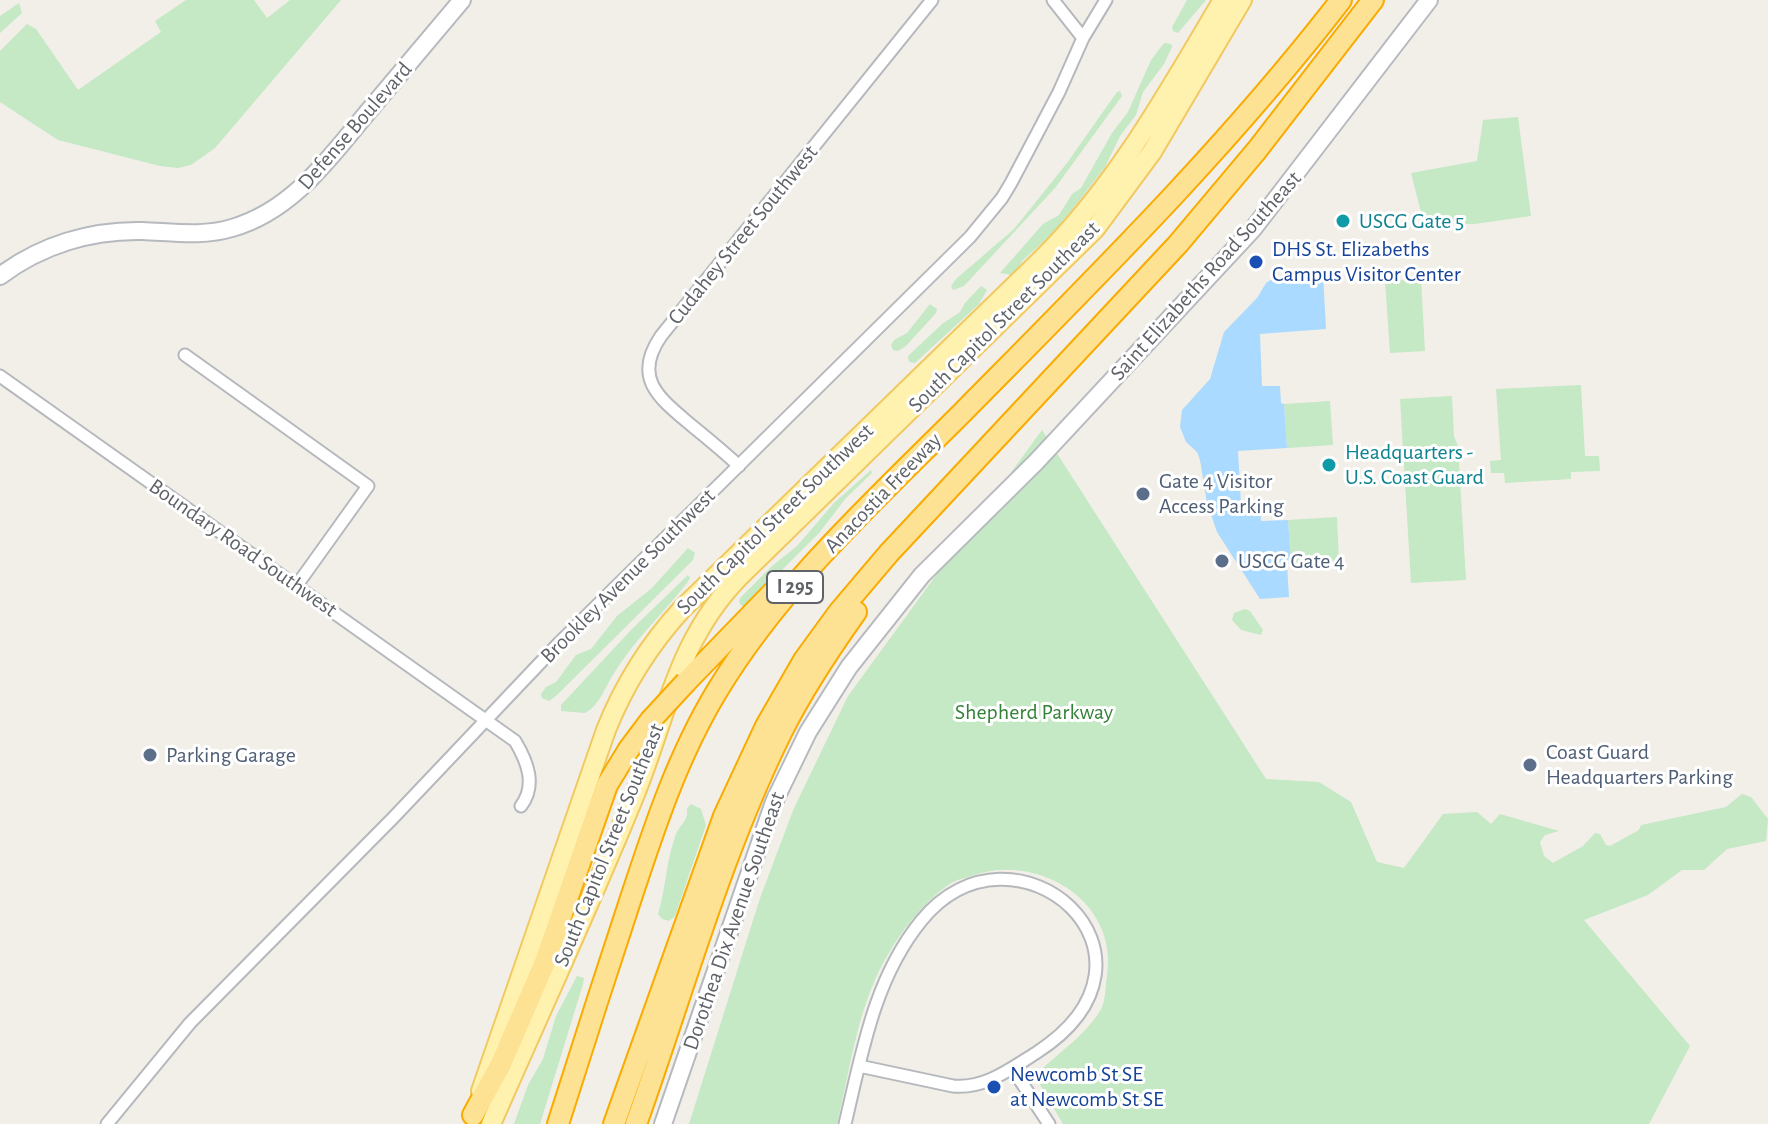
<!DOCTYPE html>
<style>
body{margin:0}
canvas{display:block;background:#f1efe8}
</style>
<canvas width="1768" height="1124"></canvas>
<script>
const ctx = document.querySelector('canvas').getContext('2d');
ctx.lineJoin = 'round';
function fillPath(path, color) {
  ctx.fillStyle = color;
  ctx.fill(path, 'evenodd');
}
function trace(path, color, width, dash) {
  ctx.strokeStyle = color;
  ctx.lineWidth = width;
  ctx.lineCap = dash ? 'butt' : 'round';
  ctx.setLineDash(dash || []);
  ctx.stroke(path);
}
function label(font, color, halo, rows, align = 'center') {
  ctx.font = font + ' "Alegreya Sans",sans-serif';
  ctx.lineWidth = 6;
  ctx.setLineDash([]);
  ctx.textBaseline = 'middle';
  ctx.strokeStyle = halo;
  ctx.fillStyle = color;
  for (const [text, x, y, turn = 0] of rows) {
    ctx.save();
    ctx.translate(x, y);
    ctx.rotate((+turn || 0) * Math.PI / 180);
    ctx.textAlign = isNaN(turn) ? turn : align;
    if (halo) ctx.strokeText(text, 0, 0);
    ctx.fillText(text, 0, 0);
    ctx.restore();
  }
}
fillPath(new Path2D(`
 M 186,0 L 254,0 L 267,18 L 290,0 L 341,0 L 215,148 L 191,165 L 178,168 L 160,166 L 58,140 L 0,102 L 0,51 L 27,24 L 36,29 L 78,90 L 161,32 L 155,21 Z
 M 1187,0 L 1206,0 L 1178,33 L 1173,31 L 1172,27 Z
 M 19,3 L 22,13 L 0,33 L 0,16 Z
 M 1164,43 L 1171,44 L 1172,47 L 1164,64 L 1143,92 L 1136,115 L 1120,136 L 1105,167 L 1079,201 L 1051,235 L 1023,260 L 1013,275 L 1000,273 L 1043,224 L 1059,215 L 1072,194 L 1081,188 L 1112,133 L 1128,112 L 1151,60 Z
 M 1120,91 L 1122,96 L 1055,188 L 964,286 L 953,290 L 951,286 L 956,279 L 1014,229 L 1067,163 L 1117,92 Z
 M 1518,117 L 1531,216 L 1474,224 L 1424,224 L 1411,173 L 1477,161 L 1483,120 Z
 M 1421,279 L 1425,351 L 1390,353 L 1385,281 Z
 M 981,286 L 987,290 L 979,304 L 915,363 L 909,362 L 908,356 L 942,324 L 960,312 L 965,303 Z
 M 930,304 L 937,309 L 936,313 L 906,346 L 898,351 L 893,350 L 891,345 L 894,340 L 907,333 Z
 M 1581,385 L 1585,456 L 1599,456 L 1600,471 L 1571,472 L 1571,479 L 1505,483 L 1504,473 L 1491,473 L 1490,461 L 1501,460 L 1496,389 Z
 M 1452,396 L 1454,436 L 1458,446 L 1466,580 L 1411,583 L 1400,399 Z
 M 1330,401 L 1333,445 L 1287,448 L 1284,404 Z
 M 1042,430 L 1266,779 L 1319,782 L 1351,802 L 1377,862 L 1404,868 L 1443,814 L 1477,812 L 1491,824 L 1500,814 L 1559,831 L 1545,835 L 1540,842 L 1544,856 L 1553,863 L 1583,846 L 1595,833 L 1600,834 L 1606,845 L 1610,846 L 1639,830 L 1641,825 L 1726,807 L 1742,794 L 1751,797 L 1768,819 L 1766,841 L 1727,849 L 1704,870 L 1682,870 L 1648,895 L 1584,920 L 1690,1046 L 1649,1124 L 1063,1124 L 1035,1076 C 1056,1054 1084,1037 1100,1011 C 1106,1002 1105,987 1107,976 C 1119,902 1039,853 974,875 C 967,878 958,879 951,883 C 927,899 905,926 890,951 C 858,1002 851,1066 837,1124 L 689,1124 L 760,898 L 794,808 L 848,696 Z
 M 871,470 L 872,473 L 846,498 L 819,533 L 746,606 L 742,606 L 739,602 L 740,598 L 771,567 L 797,546 L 834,503 Z
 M 1337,517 L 1339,561 L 1291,564 L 1288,520 Z
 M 688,548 L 695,553 L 693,560 L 556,696 L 549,701 L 542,698 L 541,694 L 546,687 L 556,682 L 576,655 L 591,649 L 617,616 L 652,588 Z
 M 688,575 L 690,578 L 687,583 C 662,615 632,642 611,678 C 603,692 599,705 585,713 L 561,711 L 561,705 L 633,628 Z
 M 1245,609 L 1250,611 L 1263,630 L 1261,635 L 1241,630 L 1232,620 L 1234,613 Z
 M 691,804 L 701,809 L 706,825 L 675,916 L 669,921 L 662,919 L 658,914 C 666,888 666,862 675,837 C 679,824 689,822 687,808 Z
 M 577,976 L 584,978 L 583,984 L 540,1124 L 514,1124 L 528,1085 L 543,1059 L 556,1016 Z`), '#c5e8c5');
fillPath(new Path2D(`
 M 1323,274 L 1326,329 L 1260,334 L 1262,386 L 1280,386 L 1281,403 L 1284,404 L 1287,448 L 1238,451 L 1241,504 L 1260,503 L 1261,521 L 1288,520 L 1291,564 L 1287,564 L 1289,597 L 1260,599 L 1217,532 L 1207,503 L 1200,460 L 1197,452 L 1186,442 L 1180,427 L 1182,410 L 1210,379 L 1224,332 L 1257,298 L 1266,283 L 1275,277 Z`), '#aadaff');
const street = new Path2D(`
 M 1053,0 L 1083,38
 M 185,355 L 368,486 L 297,585
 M 0,376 L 515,741 C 527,761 537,785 521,806
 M 739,466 C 724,452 707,438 691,425 C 659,398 632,378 661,336 L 932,0
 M 1012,1068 L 1049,1124
 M 107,1124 L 190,1023 L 393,818 L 559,643 L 970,237 L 1002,198 L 1011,183 L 1059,92 L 1083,38 L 1106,0
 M 845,1124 C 862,1053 874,979 921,921 C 1014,806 1188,955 1036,1053 C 1010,1069 985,1089 953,1086 L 859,1066`);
const secondary = new Path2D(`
 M 0,276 C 41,245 91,230 142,231 C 172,232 202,237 232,228 C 295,210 332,154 372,107 C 402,71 432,36 462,0
 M 663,1124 L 774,802 L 808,732 L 849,667 L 922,575 L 1036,462 L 1253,229 L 1429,0`);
const primary = new Path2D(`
 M 481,1091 L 606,730 C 624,685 649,645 682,609 L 1041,260 C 1118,184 1168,92 1223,0
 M 491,1124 C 539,1014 590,905 635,794 C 667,715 677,640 740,576 L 1095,229 L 1152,152 L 1242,0`);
const highway = new Path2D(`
 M 686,682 L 779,586
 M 473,1115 L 501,1064 L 545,962 L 607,785 L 629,749 L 650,721
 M 558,1124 C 581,1051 605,977 629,904 C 653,831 677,757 717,691 C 781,585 876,499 962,413 C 1093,280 1227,148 1341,0
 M 614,1124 L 724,816 L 766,726 L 804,660 L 839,612 L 889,553 L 1178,244 L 1257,150 L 1373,0
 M 636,1124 C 683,993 720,856 782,731 C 803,689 829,650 856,612`);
trace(street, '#b5b8bc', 15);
trace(secondary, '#b6babf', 20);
trace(primary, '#f2c960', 22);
trace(highway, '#f9ab00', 24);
trace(street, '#fff', 11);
trace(secondary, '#fff', 16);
trace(primary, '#fff2af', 18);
trace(highway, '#fde293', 20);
const highwayBridge = new Path2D(`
 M 650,721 L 686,682`);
trace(highwayBridge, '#f9ab00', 24, []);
trace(highwayBridge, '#fde293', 20);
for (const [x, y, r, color] of [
 [1343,221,8,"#0f9aa8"],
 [1256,262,8,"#1a4fb4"],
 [1329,465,8,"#0f9aa8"],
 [1143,494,8,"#5c6f8a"],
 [1222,561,8,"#5c6f8a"],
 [150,755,8,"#5c6f8a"],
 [1530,765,8,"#5c6f8a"],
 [994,1087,8,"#1a4fb4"]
]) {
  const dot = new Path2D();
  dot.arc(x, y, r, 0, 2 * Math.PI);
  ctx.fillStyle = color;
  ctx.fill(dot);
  trace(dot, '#fff', 3);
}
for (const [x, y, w] of [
 [795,587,56]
]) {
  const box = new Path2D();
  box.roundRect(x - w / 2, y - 16, w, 32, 6);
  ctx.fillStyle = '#fff';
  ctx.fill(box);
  trace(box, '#5f6368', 2);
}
label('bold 20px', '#5f6368', null, [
 ["I 295",795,587]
]);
label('22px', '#5f6368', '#fff', [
 ["Defense Boulevard",355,126,-49],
 ["Cudahey Street Southwest",743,235,-51],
 ["Saint Elizabeths Road Southeast",1206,276,-48],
 ["South Capitol Street Southeast",1004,317,-45],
 ["Anacostia Freeway",883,493,-46],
 ["South Capitol Street Southwest",775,519,-44],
 ["Boundary Road Southwest",243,548,35],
 ["Brookley Avenue Southwest",628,576,-45],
 ["South Capitol Street Southeast",609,845,-68],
 ["Dorothea Dix Avenue Southeast",734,921,-71]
]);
label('22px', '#0d838f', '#fff', [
 ["USCG Gate 5",1359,221],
 ["Headquarters -",1345,452],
 ["U.S. Coast Guard",1345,477]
], 'left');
label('22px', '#164399', '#fff', [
 ["DHS St. Elizabeths",1272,249],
 ["Campus Visitor Center",1272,274],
 ["Newcomb St SE",1010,1074],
 ["at Newcomb St SE",1010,1099]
], 'left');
label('22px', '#4e5e75', '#fff', [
 ["Gate 4 Visitor",1159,481],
 ["Access Parking",1159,506],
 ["USCG Gate 4",1238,561],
 ["Coast Guard",1546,752],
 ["Headquarters Parking",1546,777],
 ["Parking Garage",166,755]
], 'left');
label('22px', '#348238', '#fff', [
 ["Shepherd Parkway",1034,712]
]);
</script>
